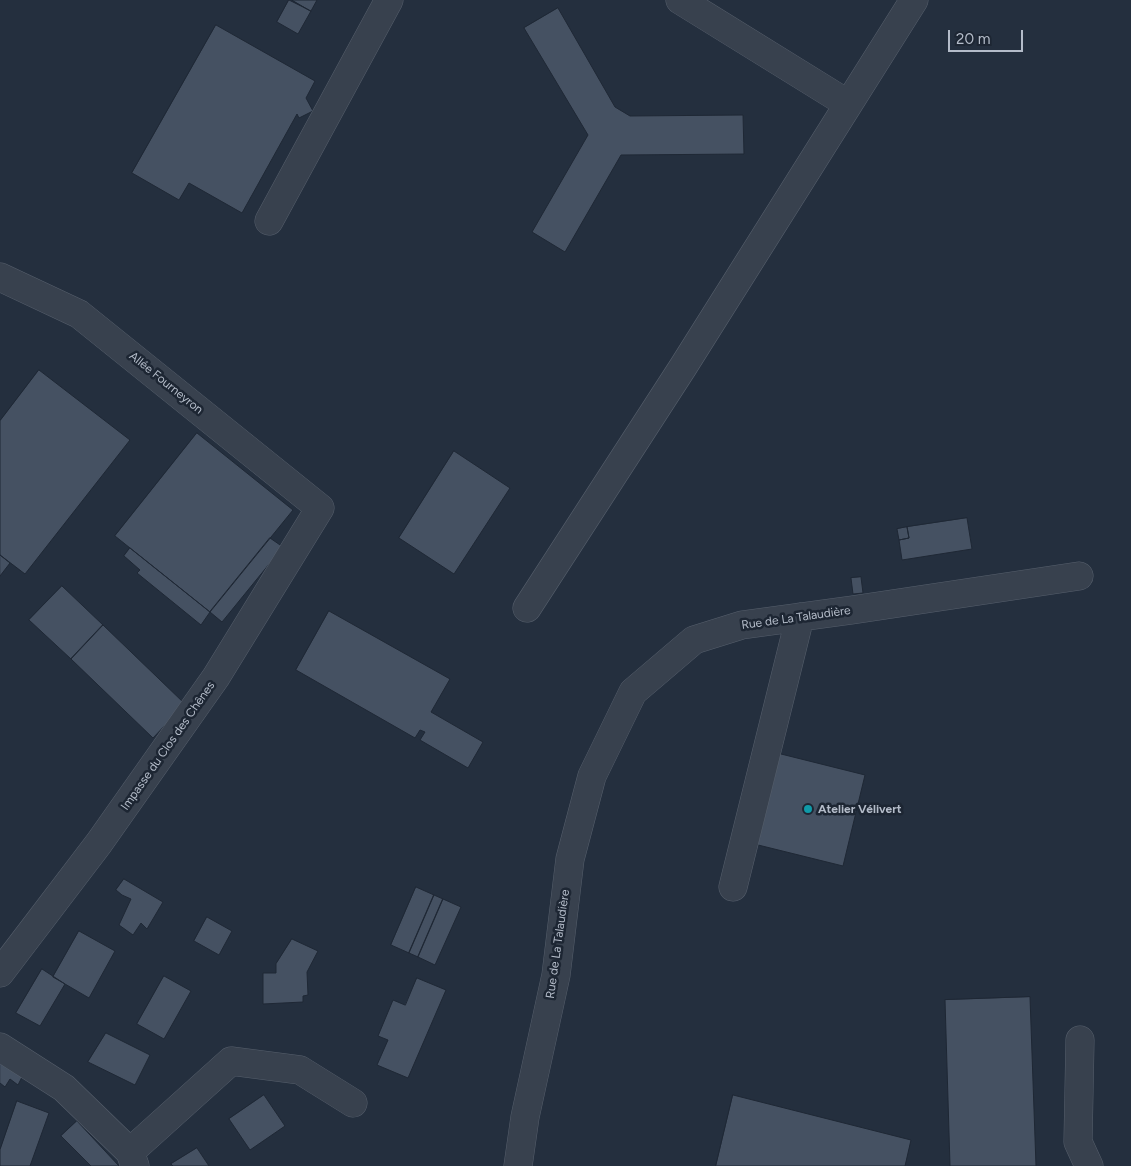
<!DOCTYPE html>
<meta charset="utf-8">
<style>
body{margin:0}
#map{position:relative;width:1131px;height:1166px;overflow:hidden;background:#242f3e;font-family:Figtree,sans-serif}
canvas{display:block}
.scale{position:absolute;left:948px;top:30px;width:75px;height:22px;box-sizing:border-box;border:2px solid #b4bcc9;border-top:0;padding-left:6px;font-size:15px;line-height:18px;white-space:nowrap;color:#b4bcc9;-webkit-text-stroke:4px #1d2633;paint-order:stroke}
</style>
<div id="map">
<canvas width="1131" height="1166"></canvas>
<div class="scale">20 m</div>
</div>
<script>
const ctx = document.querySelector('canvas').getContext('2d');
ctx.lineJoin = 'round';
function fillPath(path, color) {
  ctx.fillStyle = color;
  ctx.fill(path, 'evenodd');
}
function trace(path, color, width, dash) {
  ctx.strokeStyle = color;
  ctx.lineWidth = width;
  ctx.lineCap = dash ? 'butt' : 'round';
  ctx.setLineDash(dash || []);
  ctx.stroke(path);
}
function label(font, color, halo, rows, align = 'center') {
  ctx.font = font + ' Figtree,sans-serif';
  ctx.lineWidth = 5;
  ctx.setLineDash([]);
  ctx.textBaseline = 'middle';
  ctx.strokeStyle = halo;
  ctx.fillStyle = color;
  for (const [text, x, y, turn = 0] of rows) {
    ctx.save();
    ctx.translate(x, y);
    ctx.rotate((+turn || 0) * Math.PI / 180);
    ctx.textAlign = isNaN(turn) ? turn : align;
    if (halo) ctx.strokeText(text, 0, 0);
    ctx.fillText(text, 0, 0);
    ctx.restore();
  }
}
const building = new Path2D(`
 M 289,0 L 311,11 L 298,34 L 277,22 Z
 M 292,0 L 317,0 L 311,11 Z
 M 558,8 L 615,107 L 630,116 L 743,115 L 744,154 L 621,155 L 565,252 L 532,232 L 588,135 L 524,28 Z
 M 216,25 L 315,81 L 306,98 L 313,111 L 299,118 L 297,114 L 242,213 L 189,183 L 179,200 L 132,173 Z
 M 39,370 L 130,440 L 25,574 L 0,555 L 0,421 Z
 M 197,433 L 293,510 L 210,612 L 115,536 Z
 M 454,451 L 510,488 L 454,574 L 399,538 Z
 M 967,518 L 972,549 L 902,560 L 899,540 L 909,538 L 907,527 Z
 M 907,527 L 909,538 L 899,540 L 897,529 Z
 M 270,538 L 283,547 L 222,622 L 210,612 Z
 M 130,548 L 210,612 L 201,625 L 137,573 L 140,570 L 124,556 Z
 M 0,555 L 10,563 L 0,576 Z
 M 861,577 L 863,593 L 853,594 L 851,578 Z
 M 62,586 L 103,625 L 71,659 L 29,620 Z
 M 329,611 L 450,679 L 431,712 L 483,742 L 468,768 L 420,740 L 425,732 L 420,730 L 415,738 L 296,670 Z
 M 103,625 L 185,704 L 153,738 L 71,659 Z
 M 773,752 L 865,775 L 843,866 L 750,843 Z
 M 124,879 L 163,902 L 147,929 L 141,923 L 133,935 L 119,925 L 131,899 L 122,895 L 116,890 Z
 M 416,887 L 434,895 L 409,953 L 391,945 Z
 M 434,895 L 443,899 L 418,957 L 409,953 Z
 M 443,899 L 461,907 L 435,965 L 418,957 Z
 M 207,917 L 232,931 L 219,955 L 194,941 Z
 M 79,931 L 115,951 L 89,998 L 53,977 Z
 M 292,939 L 318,951 L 307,972 L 308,995 L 303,996 L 303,1002 L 263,1004 L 263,973 L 276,973 L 276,964 Z
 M 42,969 L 65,984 L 40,1026 L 16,1013 Z
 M 164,976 L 191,991 L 164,1039 L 137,1024 Z
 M 417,978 L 446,990 L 408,1078 L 377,1065 L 388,1040 L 378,1036 L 393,1000 L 405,1005 Z
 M 1030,997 L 1036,1166 L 950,1166 L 945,1000 Z
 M 106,1033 L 150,1055 L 135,1085 L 88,1062 Z
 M 0,1061 L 22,1077 L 18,1085 L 10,1079 L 5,1087 L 0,1083 Z
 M 264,1095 L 285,1126 L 250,1150 L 229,1119 Z
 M 733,1095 L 911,1140 L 905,1166 L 716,1166 Z
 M 17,1101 L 49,1113 L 30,1166 L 0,1166 L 0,1150 Z
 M 77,1121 L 119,1166 L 91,1166 L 61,1136 Z
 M 197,1148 L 209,1166 L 173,1166 L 171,1164 Z`);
fillPath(building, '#455162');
trace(building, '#1f2835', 1);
const minor = new Path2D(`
 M 680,0 L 848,104
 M 269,221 L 389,0
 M 0,277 L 79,314 L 320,508 L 216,677 L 99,843 L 0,973
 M 527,608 L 683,367 L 914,0
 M 733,887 L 800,617
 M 1080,1040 L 1078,1142 L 1089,1166
 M 0,1047 L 64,1088 L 130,1152 L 135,1166
 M 130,1152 L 231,1061 L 300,1070 L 353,1103
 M 518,1166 L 525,1117 L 556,975 L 570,859 L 592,776 L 633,692 L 694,640 L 742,625 L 852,610 L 1079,576`);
trace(minor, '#565f6c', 29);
trace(minor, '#38414e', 28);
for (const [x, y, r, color] of [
 [808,809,5,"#0f9aa8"]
]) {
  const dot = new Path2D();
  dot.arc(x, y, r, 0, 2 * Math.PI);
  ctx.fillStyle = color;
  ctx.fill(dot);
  trace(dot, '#1d2633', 2);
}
label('12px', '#b4bcc9', '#1d2633', [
 ["Allée Fourneyron",166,383,39],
 ["Rue de La Talaudière",796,618,-8],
 ["Impasse du Clos des Chênes",168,746,-55],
 ["Rue de La Talaudière",558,944,-82]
]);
label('bold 12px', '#b4bcc9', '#1d2633', [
 ["Atelier Vélivert",818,809]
], 'left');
</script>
